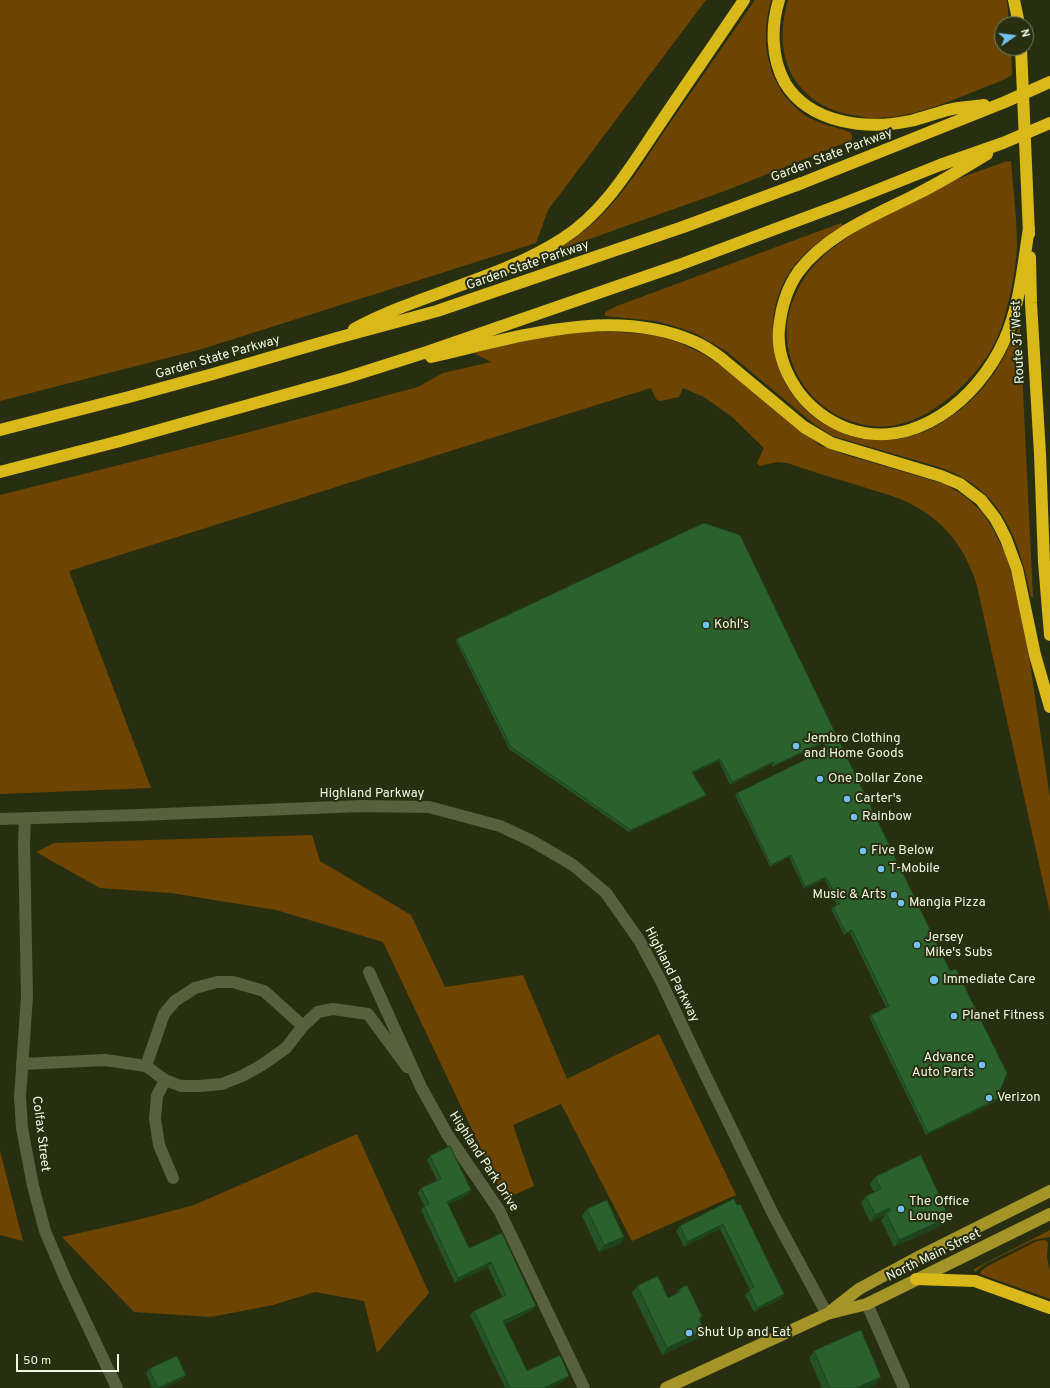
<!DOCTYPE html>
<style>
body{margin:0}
#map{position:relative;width:1050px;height:1388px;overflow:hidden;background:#282f11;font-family:Overpass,sans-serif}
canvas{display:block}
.north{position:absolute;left:994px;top:16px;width:40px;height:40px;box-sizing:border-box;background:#282f11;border:1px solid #787f65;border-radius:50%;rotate:76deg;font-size:11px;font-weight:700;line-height:16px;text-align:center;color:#f1f6e4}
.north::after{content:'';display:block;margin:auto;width:14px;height:18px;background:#72c1f5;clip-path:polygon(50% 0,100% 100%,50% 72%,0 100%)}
.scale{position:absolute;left:16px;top:1354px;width:103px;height:18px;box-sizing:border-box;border:2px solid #f1f6e4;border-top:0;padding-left:5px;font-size:12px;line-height:14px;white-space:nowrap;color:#f1f6e4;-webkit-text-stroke:3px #282f11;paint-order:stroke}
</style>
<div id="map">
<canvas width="1050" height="1388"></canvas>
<div class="north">N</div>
<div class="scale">50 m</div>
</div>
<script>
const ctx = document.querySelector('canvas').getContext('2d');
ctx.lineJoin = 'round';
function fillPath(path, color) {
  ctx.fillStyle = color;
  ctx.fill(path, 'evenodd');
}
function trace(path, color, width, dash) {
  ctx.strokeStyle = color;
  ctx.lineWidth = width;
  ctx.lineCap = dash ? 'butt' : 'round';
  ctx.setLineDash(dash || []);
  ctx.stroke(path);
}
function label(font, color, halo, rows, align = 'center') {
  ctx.font = font + ' Overpass,sans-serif';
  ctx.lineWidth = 4;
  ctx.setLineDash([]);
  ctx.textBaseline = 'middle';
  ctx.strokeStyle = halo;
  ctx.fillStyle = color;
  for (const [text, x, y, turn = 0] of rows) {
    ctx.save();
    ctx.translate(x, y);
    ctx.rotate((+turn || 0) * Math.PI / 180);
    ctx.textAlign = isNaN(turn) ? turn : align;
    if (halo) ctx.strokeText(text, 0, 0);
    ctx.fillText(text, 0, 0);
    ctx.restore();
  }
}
fillPath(new Path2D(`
 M 0,0 L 706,0 L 548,210 L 536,243 L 202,349 L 0,401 Z
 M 755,0 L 771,0 C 762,33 764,66 784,95 C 791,103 797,110 806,116 C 820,124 835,127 850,132 L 852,135 L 852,140 L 730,189 L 553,252 L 553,251 C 610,222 637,171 672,120 C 700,80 727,40 755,0 Z
 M 788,0 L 1007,0 L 1009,24 L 1002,24 L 1002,48 L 1011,48 L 1012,75 L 1001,81 C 960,96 921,117 876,118 C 869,119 860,116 852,115 C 830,111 812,102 798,84 C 779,59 780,29 788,0 Z
 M 1011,161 C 1013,189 1017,218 1017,246 C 1016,267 1012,290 1006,311 C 998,345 982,368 956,392 C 939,407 918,421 896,425 C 878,429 859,425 843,418 C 808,403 783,363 787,324 C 789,306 797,289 807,274 C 828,246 863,227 894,211 C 912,201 930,190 949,182 C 967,175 986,169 1004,162 Z
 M 841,223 L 843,225 C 821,239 799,255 786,278 C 773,301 770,327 775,352 C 786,418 856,456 918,434 C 944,425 969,405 986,384 C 1000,368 1008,348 1018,329 L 1020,329 L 1033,597 L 1031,597 C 1019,539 1002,490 942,468 L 833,436 L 814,424 L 726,351 L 695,333 L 677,327 L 656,321 L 605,316 L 605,312 L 617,306 Z
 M 584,332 L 619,332 L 654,335 L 680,343 L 703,354 L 723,367 L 819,445 L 846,455 L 945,484 L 966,497 L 981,511 L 992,527 L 1005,553 L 1012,575 L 1027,643 L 1050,798 L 1050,913 L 977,586 C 966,548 943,519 907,502 C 892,495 875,491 860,486 C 836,479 811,471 787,463 L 777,462 L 760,466 L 757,463 L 764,448 L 732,417 L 704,397 L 683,388 L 679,397 L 660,401 L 656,399 L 651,388 L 625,396 L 69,571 L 151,788 L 0,794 L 0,495 L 246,433 L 418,387 L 443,373 L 491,362 L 474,353 C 510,343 546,335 584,332 Z
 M 312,835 L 320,861 L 411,915 L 445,987 L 523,975 L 567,1079 L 659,1034 L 736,1195 L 632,1241 L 561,1104 L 513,1125 L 534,1186 L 505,1199 L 383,942 L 276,910 L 171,893 L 100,888 L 36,852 L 54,843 Z
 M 357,1134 L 429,1293 L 377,1353 L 364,1301 L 315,1292 L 273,1305 L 211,1317 L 134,1312 L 62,1237 L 137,1220 L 194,1205 Z
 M 0,1151 L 23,1241 L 0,1235 Z
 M 1050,1230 L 1050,1237 L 1034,1240 L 985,1264 L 975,1272 L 974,1271 L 974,1269 Z
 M 1045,1240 L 1048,1242 L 1047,1258 L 1050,1271 L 1050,1299 L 980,1274 L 981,1271 L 988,1266 L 1037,1241 Z`), '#6d4500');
trace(new Path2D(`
 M 25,818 L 24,843 L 27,997 L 20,1097 L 22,1128 L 33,1186 L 45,1231 L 65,1278 L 117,1388
 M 0,819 L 139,815 L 362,806 L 429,807 L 500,826 L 532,841 L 573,865 L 606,893 L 639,940 L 661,981 L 704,1072 L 774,1216 L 827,1314
 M 369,972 L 421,1087 L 447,1134 L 499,1210 L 584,1388
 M 22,1064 L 105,1060 L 146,1066 L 165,1080 L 181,1086 L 200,1086 L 222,1084 L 242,1076 L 262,1065 L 286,1048 L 303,1026 L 318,1012 L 333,1009 L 368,1014 L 407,1067
 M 146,1066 L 164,1014 L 175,1001 L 195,988 L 217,982 L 233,982 L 264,991 L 303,1026
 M 165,1080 L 157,1096 L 155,1119 L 159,1145 L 173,1178
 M 867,1304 L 904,1388`), '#586040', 12);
trace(new Path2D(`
 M 831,1311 L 859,1289 L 920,1256 L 1050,1191
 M 666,1388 L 827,1314 L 867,1304 L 1050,1214`), '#a59529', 12);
trace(new Path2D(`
 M 779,0 C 771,26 771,58 785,83 C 810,124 867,130 910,121 C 923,118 936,113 948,110 C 960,107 973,107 984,105
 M 1014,0 L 1019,24
 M 1021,48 L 1029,234
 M 987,154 C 964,168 941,182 917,194 C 876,215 828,233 799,271 C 786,289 781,308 779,329 C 777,352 786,375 800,394 C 812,409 828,421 846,428 C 913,453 978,399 1004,341 C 1020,306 1023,265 1029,228
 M 1030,257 L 1031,303 L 1040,454 L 1044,562 L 1050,635
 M 354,329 C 421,293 498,280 562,239 C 605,212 631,166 659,125 C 687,83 716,42 744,0
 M 431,357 C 515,338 612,305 695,342 C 704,346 713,352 721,358 L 804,427 L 831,443 L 941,476 L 960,484 L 981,500 L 995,518 L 1000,527 L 1006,539 L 1017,569 L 1035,655 L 1050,707
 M 0,430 L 129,397 L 213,374 L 337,338 L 437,311 L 683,227 L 802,183 L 1005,102 L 1050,82
 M 0,472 L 120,441 L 345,378 L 427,352 L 679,265 L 842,204 L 940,165 L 1003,143 L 1050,123
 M 916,1279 L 975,1281 L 1050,1308`), '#d8b919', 12);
fillPath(new Path2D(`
 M 740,535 L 995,1102 L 926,1135 L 869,1017 L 871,1015 L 886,1007 L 850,933 L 844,935 L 831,909 L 833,907 L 837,905 L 825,880 L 804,889 L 789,857 L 770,867 L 735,795 L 737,793 L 827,750 L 823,743 L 773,767 L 771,764 L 730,785 L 719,761 L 693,773 L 706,795 L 704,797 L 629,832 L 509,749 L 456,641 L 457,639 Z
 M 430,1156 L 471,1190 L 468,1195 L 448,1204 L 469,1248 L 502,1233 L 533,1310 L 505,1324 L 527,1371 L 566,1380 L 550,1388 L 505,1388 L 470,1315 L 474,1311 L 502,1297 L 488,1267 L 455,1283 L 421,1210 L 424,1206 L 418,1193 L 421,1188 L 437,1181 L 427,1160 Z
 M 875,1177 L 945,1224 L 894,1247 L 881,1220 L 885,1215 L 870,1222 L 861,1203 L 866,1196 L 874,1192 L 870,1184 Z
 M 734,1199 L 781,1299 L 754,1312 L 745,1295 L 750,1290 L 720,1229 L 684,1247 L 676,1231 L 680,1226 Z
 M 587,1209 L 624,1237 L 620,1244 L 599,1252 L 582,1216 Z
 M 637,1286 L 668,1298 L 675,1295 L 679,1289 L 702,1316 L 700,1319 L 704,1330 L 700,1337 L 662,1355 L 632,1293 Z
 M 814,1351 L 876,1384 L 867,1388 L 822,1388 L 809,1358 Z
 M 149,1369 L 186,1375 L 183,1379 L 164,1388 L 152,1388 L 146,1374 Z`), '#245326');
fillPath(new Path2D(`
 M 825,741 L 823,743 L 773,767 L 775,765 Z
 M 720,759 L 719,761 L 691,774 L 692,772 Z
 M 773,762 L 771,764 L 730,785 L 732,782 Z
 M 706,795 L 704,797 L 629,832 L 631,830 Z
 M 791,855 L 789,857 L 770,867 L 771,865 Z
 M 826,877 L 825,880 L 804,889 L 805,887 Z
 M 852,930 L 850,933 L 844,935 L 846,933 Z
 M 997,1099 L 995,1102 L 926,1135 L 928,1133 Z
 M 471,1190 L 468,1195 L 444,1207 L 447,1202 Z
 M 889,1208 L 885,1215 L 870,1222 L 875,1215 Z
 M 949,1217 L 945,1224 L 894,1247 L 899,1240 Z
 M 723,1224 L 720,1229 L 684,1247 L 687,1242 Z
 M 624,1237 L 620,1244 L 599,1252 L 604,1245 Z
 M 491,1262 L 488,1267 L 455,1283 L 458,1278 Z
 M 784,1294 L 781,1299 L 754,1312 L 757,1308 Z
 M 536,1306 L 533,1310 L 500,1326 L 503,1321 Z
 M 704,1330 L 700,1337 L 662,1355 L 667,1348 Z
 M 186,1375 L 183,1379 L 164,1388 L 158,1388 Z
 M 569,1376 L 566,1380 L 550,1388 L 544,1388 Z
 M 881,1377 L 876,1384 L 867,1388 L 856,1388 Z`), '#1d441f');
const building = new Path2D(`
 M 704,523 L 740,535 L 950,971 L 956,969 L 1007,1073 L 997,1099 L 928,1133 L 871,1015 L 889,1006 L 852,930 L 846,933 L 833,907 L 840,904 L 826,877 L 805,887 L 791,855 L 771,865 L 737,793 L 829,748 L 825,741 L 775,765 L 773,762 L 732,782 L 720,759 L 692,772 L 706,795 L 631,830 L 511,747 L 457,639 Z
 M 450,1146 L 471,1190 L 447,1202 L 469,1248 L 502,1233 L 536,1306 L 503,1321 L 527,1371 L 560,1355 L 569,1376 L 544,1388 L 510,1388 L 474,1311 L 506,1295 L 491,1262 L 458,1278 L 424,1206 L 429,1204 L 421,1188 L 441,1179 L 430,1156 Z
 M 921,1155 L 949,1217 L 899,1240 L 886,1213 L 891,1211 L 889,1208 L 875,1215 L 866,1196 L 881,1189 L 875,1177 Z
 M 734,1199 L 737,1205 L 740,1204 L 784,1294 L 757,1308 L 749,1290 L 754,1287 L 723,1224 L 687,1242 L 680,1226 Z
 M 607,1200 L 624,1237 L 604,1245 L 587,1209 Z
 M 658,1276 L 668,1298 L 680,1292 L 679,1289 L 687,1285 L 702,1316 L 699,1318 L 704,1330 L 667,1348 L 637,1286 Z
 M 861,1330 L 881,1377 L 856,1388 L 830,1388 L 814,1351 Z
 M 177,1356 L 186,1375 L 158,1388 L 149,1369 Z`);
fillPath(building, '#2a612c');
trace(building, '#1d441f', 1);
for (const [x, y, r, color] of [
 [706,625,4,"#72c1f5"],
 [796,746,4,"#72c1f5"],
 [820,779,4,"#72c1f5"],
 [847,799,4,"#72c1f5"],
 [854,817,4,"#72c1f5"],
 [863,851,4,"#72c1f5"],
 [881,869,4,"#72c1f5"],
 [894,895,4,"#72c1f5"],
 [901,903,4,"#72c1f5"],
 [917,945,4,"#72c1f5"],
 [934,980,5,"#72c1f5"],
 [954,1016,4,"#72c1f5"],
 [982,1065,4,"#72c1f5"],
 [989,1098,4,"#72c1f5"],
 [901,1209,4,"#72c1f5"],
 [689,1333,4,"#72c1f5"]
]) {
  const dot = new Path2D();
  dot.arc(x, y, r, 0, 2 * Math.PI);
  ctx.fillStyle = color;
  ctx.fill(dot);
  trace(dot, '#282f11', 1.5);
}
label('13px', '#f1f6e4', '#282f11', [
 ["Garden State Parkway",832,156,-21],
 ["Garden State Parkway",528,266,-19],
 ["Route 37 West",1019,342,-93],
 ["Garden State Parkway",218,358,-16],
 ["Highland Parkway",372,794],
 ["Highland Parkway",671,975,63],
 ["Colfax Street",40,1134,83],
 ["Highland Park Drive",483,1162,57],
 ["North Main Street",934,1256,-26]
]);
label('13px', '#f1f6e4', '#282f11', [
 ["Kohl's",714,625],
 ["Jembro Clothing",804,739],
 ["and Home Goods",804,754],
 ["One Dollar Zone",828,779],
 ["Carter's",855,799],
 ["Rainbow",862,817],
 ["Five Below",871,851],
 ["T-Mobile",889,869],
 ["Music & Arts",886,895,"right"],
 ["Mangia Pizza",909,903],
 ["Jersey",925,938],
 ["Mike's Subs",925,953],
 ["Immediate Care",943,980],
 ["Planet Fitness",962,1016],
 ["Advance",974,1058,"right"],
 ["Auto Parts",974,1073,"right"],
 ["Verizon",997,1098],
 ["The Office",909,1202],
 ["Lounge",909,1217],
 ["Shut Up and Eat",697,1333]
], 'left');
</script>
